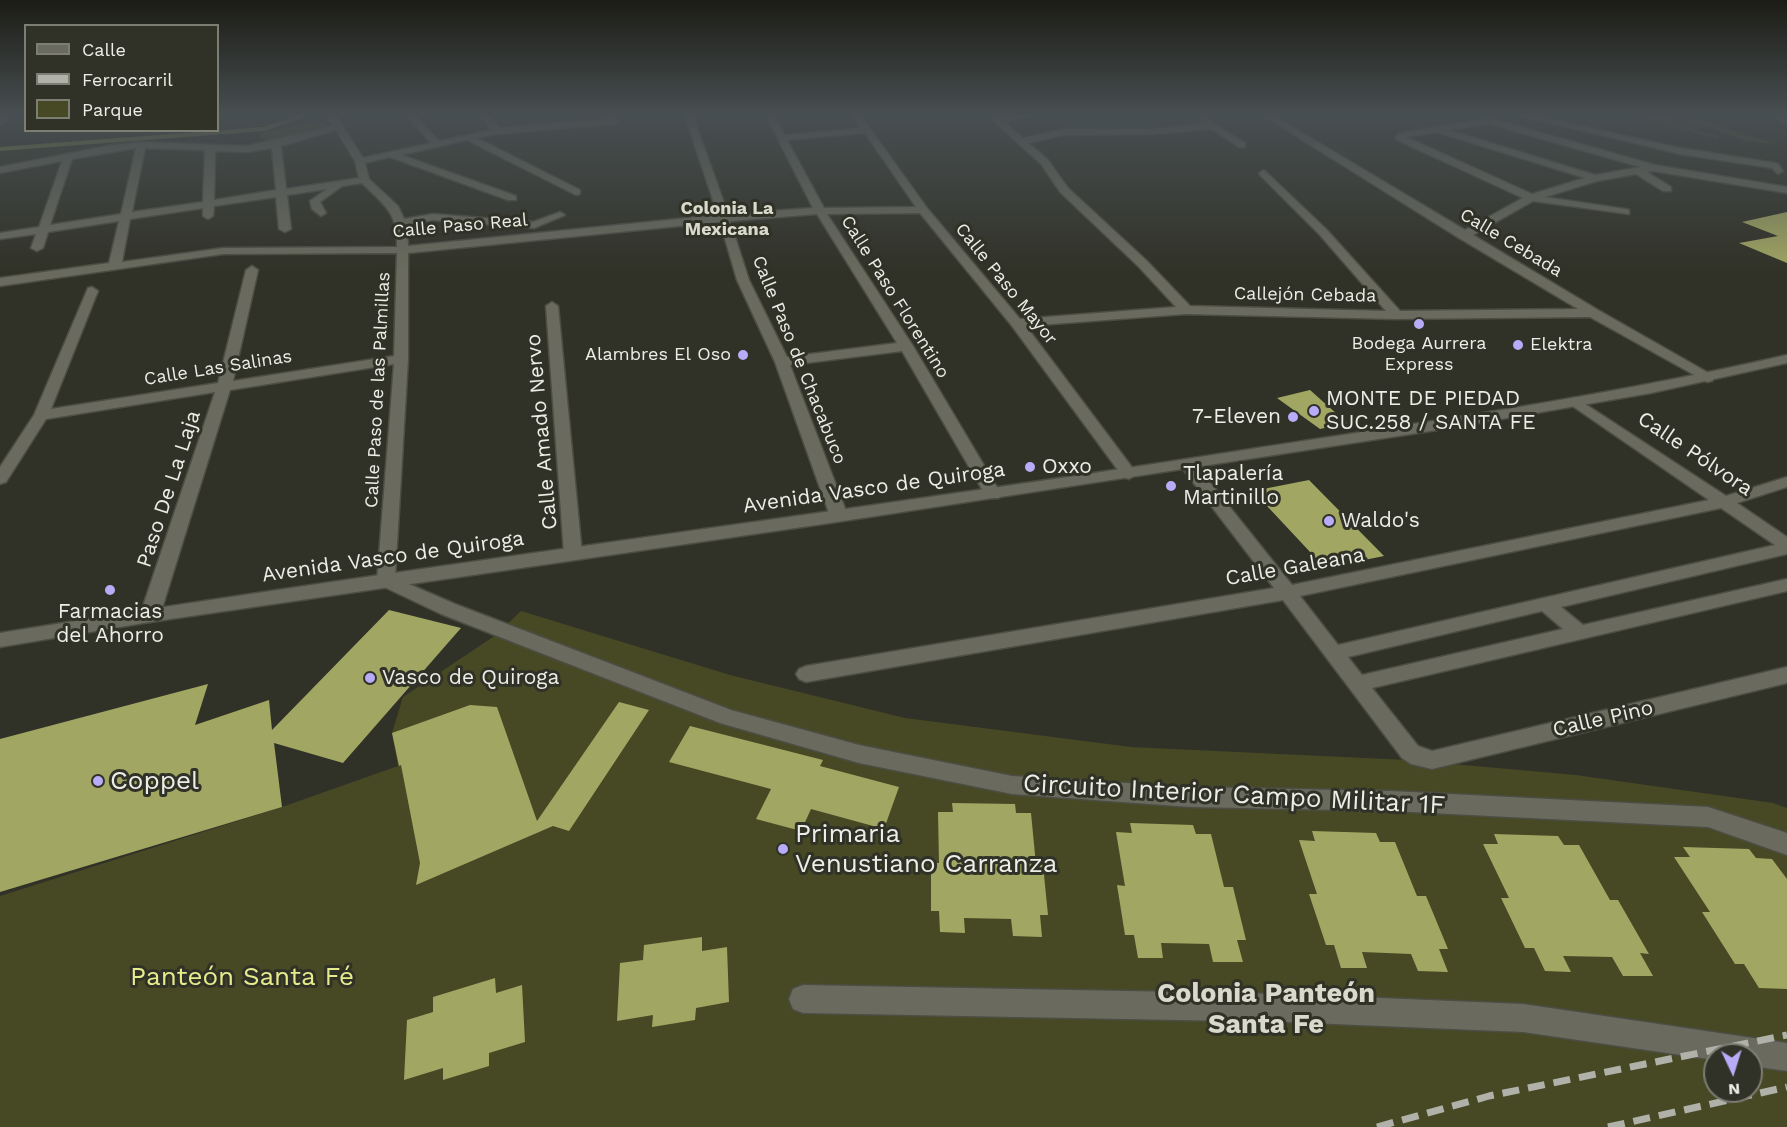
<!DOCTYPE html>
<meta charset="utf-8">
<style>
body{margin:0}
#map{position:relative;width:1787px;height:1127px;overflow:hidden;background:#313227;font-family:"Work Sans",sans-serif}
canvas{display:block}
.legend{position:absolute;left:24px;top:24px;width:195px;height:108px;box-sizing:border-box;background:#313227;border:2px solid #7c7d73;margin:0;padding:8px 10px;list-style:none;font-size:18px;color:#ecede6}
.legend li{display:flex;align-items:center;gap:12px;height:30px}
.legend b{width:30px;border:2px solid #7c7d73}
.north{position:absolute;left:1703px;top:1043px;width:60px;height:60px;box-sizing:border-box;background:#313227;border:2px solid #7c7d73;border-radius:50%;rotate:176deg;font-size:16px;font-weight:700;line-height:24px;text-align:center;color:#ecede6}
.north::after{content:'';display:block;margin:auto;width:21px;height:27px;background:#b8abf7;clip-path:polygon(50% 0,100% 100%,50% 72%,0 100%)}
</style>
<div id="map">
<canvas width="1787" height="1127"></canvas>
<ul class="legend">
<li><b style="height:8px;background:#6a6b5e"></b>Calle</li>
<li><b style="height:8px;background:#b0b1a9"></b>Ferrocarril</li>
<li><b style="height:16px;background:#474925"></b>Parque</li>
</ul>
<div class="north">N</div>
</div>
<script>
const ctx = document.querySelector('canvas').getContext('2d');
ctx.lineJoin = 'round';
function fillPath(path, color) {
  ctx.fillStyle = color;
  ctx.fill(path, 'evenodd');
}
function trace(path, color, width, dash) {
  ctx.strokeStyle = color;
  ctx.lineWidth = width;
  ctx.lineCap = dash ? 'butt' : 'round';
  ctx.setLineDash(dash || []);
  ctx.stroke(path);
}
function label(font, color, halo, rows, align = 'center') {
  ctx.font = font + ' "Work Sans",sans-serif';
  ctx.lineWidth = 6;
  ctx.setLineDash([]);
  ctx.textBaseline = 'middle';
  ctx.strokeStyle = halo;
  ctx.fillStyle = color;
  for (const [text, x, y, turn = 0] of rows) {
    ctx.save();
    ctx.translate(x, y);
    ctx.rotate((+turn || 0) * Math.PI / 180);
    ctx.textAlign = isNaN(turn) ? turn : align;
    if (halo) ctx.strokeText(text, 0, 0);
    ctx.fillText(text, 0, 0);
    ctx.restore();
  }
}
fillPath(new Path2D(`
 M 1633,116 L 1696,118 L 1775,144 L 1747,141 L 1700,125 L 1684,126 L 1720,137 L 1717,139 Z
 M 320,121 L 325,125 L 318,131 L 266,141 L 258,133 Z
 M 521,611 L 730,675 L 905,718 L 1131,747 L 1407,760 L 1576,775 L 1773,803 L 1787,808 L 1787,1127 L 0,1127 L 0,896 L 282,807 L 398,766 L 392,733 L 403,697 L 496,635 ZM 1715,1055 L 1751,1055 L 1751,1091 L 1715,1091 Z`), '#474925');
trace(new Path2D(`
 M 0,149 L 264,129 L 302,116`), '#818442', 4);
fillPath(new Path2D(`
 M 1787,212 L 1787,263 L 1739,243 L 1778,236 L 1742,222 Z
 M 1310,390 L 1347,423 L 1320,429 L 1277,398 Z
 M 1309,480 L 1384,556 L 1325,568 L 1253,491 Z
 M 389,610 L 461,628 L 343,763 L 274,743 L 282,807 L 0,892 L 0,739 L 208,684 L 195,725 L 269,700 L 272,730 Z
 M 619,702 L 649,710 L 569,831 L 553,826 L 416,885 L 420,863 L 401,765 L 399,766 L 392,733 L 470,705 L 497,707 L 537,821 Z
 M 690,726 L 823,760 L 820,766 L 899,787 L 884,829 L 811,809 L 801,831 L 756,819 L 771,789 L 669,762 Z
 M 952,803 L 1015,804 L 1016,813 L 1031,813 L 1036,865 L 1043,865 L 1048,915 L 1040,915 L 1042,937 L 1013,936 L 1011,919 L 964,918 L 965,933 L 940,932 L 939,911 L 931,911 L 931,863 L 939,863 L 938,812 L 953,812 Z
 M 1130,823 L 1193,825 L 1196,834 L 1211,834 L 1224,887 L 1233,887 L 1246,940 L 1237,940 L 1243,962 L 1213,962 L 1209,944 L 1161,943 L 1163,958 L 1138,958 L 1134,935 L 1125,935 L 1117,885 L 1125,886 L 1116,832 L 1132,833 Z
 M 1312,831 L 1376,833 L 1380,842 L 1395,842 L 1417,896 L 1426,896 L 1448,949 L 1439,949 L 1448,972 L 1418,971 L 1411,954 L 1362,952 L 1367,968 L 1341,968 L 1334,945 L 1326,945 L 1309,894 L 1317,894 L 1299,840 L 1315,841 Z
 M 1494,834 L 1558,836 L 1564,845 L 1579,845 L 1610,900 L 1618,900 L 1649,954 L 1640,953 L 1653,976 L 1623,976 L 1612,957 L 1563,956 L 1571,972 L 1545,971 L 1534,948 L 1525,948 L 1501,898 L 1509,898 L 1483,844 L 1498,844 Z
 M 1683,847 L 1749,849 L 1756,858 L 1772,859 L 1787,879 L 1787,989 L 1759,988 L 1744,964 L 1735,964 L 1702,912 L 1710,912 L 1674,857 L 1690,857 Z
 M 702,937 L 702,951 L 727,947 L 729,1002 L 696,1008 L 695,1020 L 652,1027 L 653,1015 L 617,1021 L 620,963 L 643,960 L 644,945 Z
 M 495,978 L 496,993 L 522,985 L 525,1042 L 489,1053 L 489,1066 L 443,1080 L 443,1068 L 404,1080 L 407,1020 L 433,1012 L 433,997 Z`), '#a2a663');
const minor = new Path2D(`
 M 10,116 L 0,125 L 1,116 Z
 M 330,116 L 339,116 L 338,118 L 363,158 L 431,143 L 407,116 L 416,116 L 439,141 L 491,130 L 481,116 L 490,116 L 499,128 L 615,118 L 619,121 L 615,124 L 497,134 L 477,138 L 580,190 L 580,194 L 576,195 L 467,140 L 401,155 L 516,196 L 516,200 L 508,200 L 390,157 L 365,163 L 369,179 L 398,206 L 404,219 L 433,214 L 533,222 L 560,212 L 565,215 L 534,228 L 433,220 L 407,225 L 408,246 L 718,215 L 685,116 L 693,116 L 728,214 L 813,208 L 766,116 L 774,116 L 785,135 L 861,128 L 852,116 L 861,116 L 927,208 L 1020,319 L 1176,307 L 1139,267 L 1060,192 L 1041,164 L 988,116 L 1028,116 L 1004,122 L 1023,138 L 1064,129 L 1154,129 L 1203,124 L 1199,120 L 1203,117 L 1245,143 L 1245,147 L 1239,147 L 1211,129 L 1154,134 L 1064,135 L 1028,143 L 1048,160 L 1068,188 L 1147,261 L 1190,306 L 1386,311 L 1319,234 L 1260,175 L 1259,173 L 1264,170 L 1327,230 L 1400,311 L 1578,309 L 1459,238 L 1264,116 L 1274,116 L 1465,230 L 1523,198 L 1397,140 L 1395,138 L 1399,133 L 1489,118 L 1655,165 L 1787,187 L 1787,193 L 1653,171 L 1647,172 L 1671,187 L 1671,191 L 1663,191 L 1636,174 L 1597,181 L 1545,197 L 1625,209 L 1629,210 L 1629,214 L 1533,201 L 1473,235 L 1598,310 L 1712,375 L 1714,378 L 1712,381 L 1707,382 L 1590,317 L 1396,319 L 1186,314 L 1026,326 L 1137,474 L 1129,479 L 1123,477 L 1012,326 L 920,213 L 827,214 L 913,346 L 1001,494 L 999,498 L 987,498 L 902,351 L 790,365 L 848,516 L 845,520 L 833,520 L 830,516 L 775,362 L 737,280 L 720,222 L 408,253 L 408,359 L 395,578 L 455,604 L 731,710 L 859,745 L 1012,776 L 1191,787 L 1391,791 L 1708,807 L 1787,833 L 1787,855 L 1708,827 L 1391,811 L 1191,807 L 1012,794 L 859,763 L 720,723 L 441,614 L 380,585 L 377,581 L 394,364 L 230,390 L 160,615 L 157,620 L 150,622 L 143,620 L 140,615 L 215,392 L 46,419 L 6,482 L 0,484 L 0,467 L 34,415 L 88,288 L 92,287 L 98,291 L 51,409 L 218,383 L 246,270 L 252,266 L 258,270 L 233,381 L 394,356 L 397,253 L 223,254 L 0,286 L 0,278 L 109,263 L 119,221 L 48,232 L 43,248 L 37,251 L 31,248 L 36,234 L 0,239 L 0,233 L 39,227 L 62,161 L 0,173 L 0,167 L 113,145 L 141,142 L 247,146 L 333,126 L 329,118 ZM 1489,124 L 1641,167 L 1595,175 L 1449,130 ZM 336,130 L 355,161 L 359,178 L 286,189 L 281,146 ZM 1439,132 L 1440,133 L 1585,178 L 1532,194 L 1406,137 ZM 865,133 L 916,207 L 824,208 L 787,140 ZM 136,148 L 121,214 L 50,225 L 72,159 ZM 145,148 L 205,150 L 203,202 L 132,212 ZM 272,148 L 276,190 L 214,200 L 215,151 L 247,152 ZM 362,183 C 385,206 398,212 397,247 L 223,248 L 122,262 L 130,219 L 203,208 L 203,216 L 208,219 L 213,216 L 214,206 L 276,197 L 279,229 L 285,232 L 291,229 L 287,195 L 327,189 L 310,201 L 312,209 L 321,216 L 326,213 L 320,202 L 342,186 ZM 817,214 L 897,343 L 787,357 L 749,280 L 730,221 Z
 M 1521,116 L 1537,116 L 1680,148 L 1775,163 L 1778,164 L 1783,171 L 1778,174 L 1772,168 L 1680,154 Z
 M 1772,116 L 1787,118 L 1787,124 L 1773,118 Z
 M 552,302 L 558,306 L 582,554 L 579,558 L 567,558 L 564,554 L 546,306 Z
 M 1576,398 L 1726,496 L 1787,477 L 1787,487 L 1737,503 L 1787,537 L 1787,554 L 1561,607 L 1583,625 L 1787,579 L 1787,591 L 1372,688 L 1418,746 L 1432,751 L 1787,667 L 1787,683 L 1432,769 L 1411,764 L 1402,758 L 1283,600 L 806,682 L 799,679 L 796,674 L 799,669 L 806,666 L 1274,588 L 1179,464 L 1187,459 L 1193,461 L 1292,585 L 1709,500 L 1571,405 L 1569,402 L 1571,399 ZM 1721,508 L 1775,545 L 1338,645 L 1300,596 ZM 1542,611 L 1563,629 L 1362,675 L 1348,657 Z
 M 803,985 L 1286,994 L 1523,1004 L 1787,1043 L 1787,1071 L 1751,1066 L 1751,1055 L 1715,1055 L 1715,1060 L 1523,1032 L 1286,1022 L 803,1013 L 793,1009 L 789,999 L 793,989 Z`);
const secondary = new Path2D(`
 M 1787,355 L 1787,363 L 1651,393 L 1444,429 L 830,523 L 150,622 L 0,647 L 0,633 C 410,566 822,516 1232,452 C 1418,423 1604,397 1787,355 Z`);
trace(minor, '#4c4d43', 3);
trace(secondary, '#4c4d43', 3);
fillPath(minor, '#6a6b5e');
fillPath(secondary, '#6a6b5e');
trace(new Path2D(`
 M 1377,1127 L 1489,1096 L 1787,1035
 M 1608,1127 L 1787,1087`), '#b0b1a9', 7, [17, 9]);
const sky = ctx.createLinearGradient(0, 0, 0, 274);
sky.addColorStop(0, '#1b1c15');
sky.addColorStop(0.42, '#484f52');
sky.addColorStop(1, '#484f5200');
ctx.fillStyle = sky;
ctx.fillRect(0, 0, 1787, 274);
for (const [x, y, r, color] of [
 [1419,324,6,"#b8abf7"],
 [1518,345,6,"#b8abf7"],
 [743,355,6,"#b8abf7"],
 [1314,411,6,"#b8abf7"],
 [1293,417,6,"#b8abf7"],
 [1030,467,6,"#b8abf7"],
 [1171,486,6,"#b8abf7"],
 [1329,521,6,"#b8abf7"],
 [110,590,6,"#b8abf7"],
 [370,678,6,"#b8abf7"],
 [98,781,6,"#b8abf7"],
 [783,849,6,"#b8abf7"]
]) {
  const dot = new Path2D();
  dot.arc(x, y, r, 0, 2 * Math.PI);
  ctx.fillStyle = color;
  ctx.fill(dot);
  trace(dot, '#313227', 2);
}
label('bold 18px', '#d9dacc', '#313227', [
 ["Colonia La",727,209],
 ["Mexicana",727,230]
]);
label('18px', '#ecede6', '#313227', [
 ["Calle Paso Real",460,226,-5],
 ["Calle Cebada",1511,243,31],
 ["Calle Paso Mayor",1006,284,51],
 ["Callejón Cebada",1305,295,1],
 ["Calle Paso Florentino",895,297,58],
 ["Calle Paso de Chacabuco",799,360,68],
 ["Calle Las Salinas",218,368,-9],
 ["Calle Paso de las Palmillas",378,390,-87]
]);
label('18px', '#ecede6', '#313227', [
 ["Bodega Aurrera",1419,344],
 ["Express",1419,365],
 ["Elektra",1530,345,"left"],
 ["Alambres El Oso",731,355,"right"]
]);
label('21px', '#ecede6', '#313227', [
 ["MONTE DE PIEDAD",1326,399],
 ["SUC.258 / SANTA FE",1326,423],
 ["7-Eleven",1281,417,"right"],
 ["Oxxo",1042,467],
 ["Tlapalería",1183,474],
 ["Martinillo",1183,498],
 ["Waldo's",1341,521],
 ["Farmacias",110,612,"center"],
 ["del Ahorro",110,636,"center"],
 ["Vasco de Quiroga",382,678]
], 'left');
label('21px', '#ecede6', '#313227', [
 ["Calle Amado Nervo",542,432,-95],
 ["Calle Pólvora",1695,454,34],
 ["Avenida Vasco de Quiroga",874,488,-8],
 ["Paso De La Laja",169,489,-72],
 ["Avenida Vasco de Quiroga",393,557,-8],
 ["Calle Galeana",1295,567,-10],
 ["Calle Pino",1603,719,-13]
]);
label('26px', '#ecede6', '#313227', [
 ["Coppel",110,781],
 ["Primaria",795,834],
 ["Venustiano Carranza",795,864]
], 'left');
label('26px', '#ecede6', '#313227', [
 ["Circuito Interior Campo Militar 1F",1234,795,3]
]);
label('26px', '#e6eb8b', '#313227', [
 ["Panteón Santa Fé",242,977]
]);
label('bold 27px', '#d9dacc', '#313227', [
 ["Colonia Panteón",1266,994],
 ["Santa Fe",1266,1025]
]);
</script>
